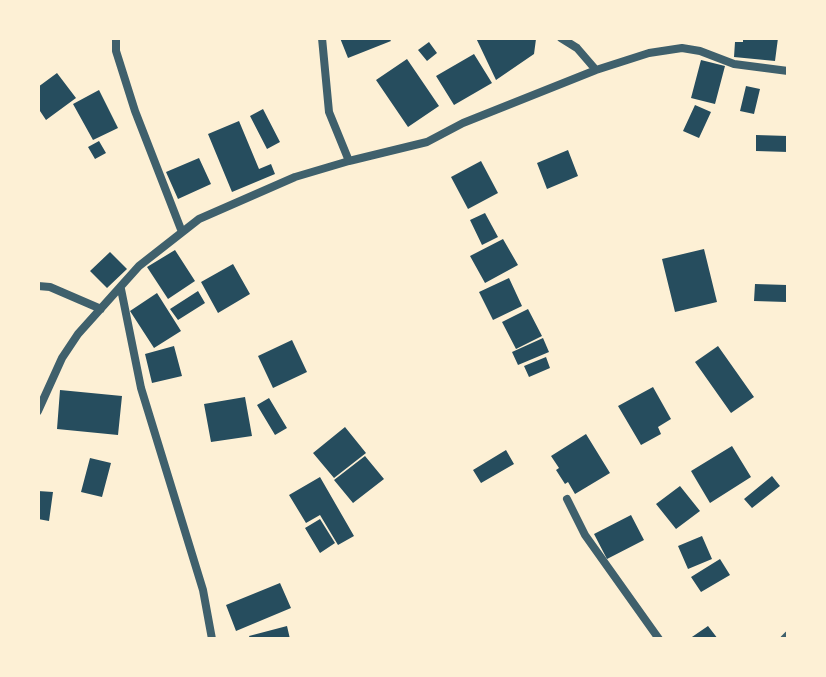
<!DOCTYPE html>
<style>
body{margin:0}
#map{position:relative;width:826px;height:677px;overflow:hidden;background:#fdf0d5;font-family:Commissioner,sans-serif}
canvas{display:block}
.frame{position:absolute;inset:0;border:40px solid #fdf0d5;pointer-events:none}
</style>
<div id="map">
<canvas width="826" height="677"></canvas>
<div class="frame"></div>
</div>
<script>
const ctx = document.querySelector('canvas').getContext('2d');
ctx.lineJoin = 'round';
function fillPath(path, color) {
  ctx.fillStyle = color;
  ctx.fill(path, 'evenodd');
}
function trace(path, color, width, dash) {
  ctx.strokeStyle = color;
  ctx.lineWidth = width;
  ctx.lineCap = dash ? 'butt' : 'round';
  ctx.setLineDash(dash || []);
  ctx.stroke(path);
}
fillPath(new Path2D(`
 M 340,38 L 389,38 L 391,41 L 348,58 Z
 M 476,38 L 532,38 L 536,39 L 534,54 L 496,80 Z
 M 743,38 L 778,38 L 775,61 L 734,57 L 735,42 L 743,42 Z
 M 429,42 L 437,53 L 427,61 L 418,50 Z
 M 474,54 L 492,83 L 454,105 L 436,76 Z
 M 407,59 L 439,106 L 408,127 L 376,80 Z
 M 701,60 L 725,66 L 715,104 L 691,98 Z
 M 57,73 L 76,98 L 46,120 L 38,108 L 38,87 Z
 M 746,86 L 760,89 L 754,114 L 740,111 Z
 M 99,90 L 118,128 L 93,140 L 73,104 Z
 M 695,105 L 711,112 L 699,138 L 683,131 Z
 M 263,109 L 280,142 L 267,149 L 250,116 Z
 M 239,121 L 259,169 L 271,164 L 275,174 L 232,192 L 208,134 Z
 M 756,135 L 788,136 L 788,152 L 756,151 Z
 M 99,141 L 106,153 L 95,159 L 88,147 Z
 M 568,150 L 578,176 L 547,189 L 537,163 Z
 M 199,158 L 211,184 L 178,199 L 166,172 Z
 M 481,161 L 498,193 L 468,209 L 451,177 Z
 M 485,213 L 498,237 L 482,245 L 470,220 Z
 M 503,239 L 518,265 L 485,283 L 470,256 Z
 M 704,249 L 717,302 L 675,312 L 662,259 Z
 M 175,250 L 195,281 L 168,299 L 147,267 Z
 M 110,252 L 127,269 L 107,288 L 90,271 Z
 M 233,264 L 250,294 L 218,313 L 201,282 Z
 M 509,278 L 522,306 L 493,320 L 479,292 Z
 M 755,284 L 787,285 L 786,302 L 754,301 Z
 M 198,291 L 205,303 L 178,320 L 170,309 Z
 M 157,293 L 181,331 L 154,348 L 130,311 Z
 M 528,309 L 542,336 L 516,349 L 502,322 Z
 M 543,338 L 549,352 L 518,365 L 512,352 Z
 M 292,340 L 307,372 L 273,388 L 258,356 Z
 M 174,346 L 182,376 L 152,383 L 145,354 Z
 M 718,346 L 754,397 L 731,413 L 695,362 Z
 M 546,357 L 550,368 L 529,377 L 524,366 Z
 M 653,387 L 671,419 L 658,427 L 661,434 L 641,445 L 618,406 Z
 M 60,390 L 122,396 L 118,435 L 57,429 Z
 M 245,397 L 252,436 L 211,442 L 204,404 Z
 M 269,398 L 287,428 L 275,435 L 257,405 Z
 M 345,427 L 366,453 L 334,478 L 313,453 Z
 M 586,434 L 610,473 L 575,494 L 568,482 L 565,484 L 556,470 L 559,468 L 551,456 Z
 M 732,446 L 751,477 L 710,503 L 691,471 Z
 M 506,450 L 514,464 L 481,483 L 473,470 Z
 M 365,456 L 384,479 L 353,503 L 334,480 Z
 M 90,458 L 111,463 L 102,497 L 81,492 Z
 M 772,476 L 780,486 L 752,508 L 744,499 Z
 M 320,477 L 354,536 L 338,545 L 320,515 L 306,523 L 289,495 Z
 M 680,486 L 700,511 L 676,529 L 656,504 Z
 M 38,491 L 53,492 L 49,521 L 38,519 Z
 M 631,515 L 644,540 L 607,559 L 594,534 Z
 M 320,519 L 335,543 L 320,553 L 305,528 Z
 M 702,536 L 712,559 L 688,569 L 678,546 Z
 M 720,559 L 730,575 L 701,592 L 691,577 Z
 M 280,583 L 291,608 L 236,631 L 226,605 Z
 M 287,626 L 290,639 L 250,639 L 249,636 Z
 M 708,626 L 718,639 L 689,639 Z`), '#264d5e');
trace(new Path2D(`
 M 116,38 L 116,51 L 135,111 L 182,232
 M 561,38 L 577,48 L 596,70 L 649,53 L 682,48 L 700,51 L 734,64 L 788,71
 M 349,161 L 427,142 L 463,123 L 596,70
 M 38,286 L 50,287 L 101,309
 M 121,289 L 141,388 L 203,590 L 212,639
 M 38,411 L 62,358 L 78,334 L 139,266 L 199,219 L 295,177 L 349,161 L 329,112 L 322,38
 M 567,499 L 585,535 L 659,639
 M 784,639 L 788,635`), '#3f606c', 8);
</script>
